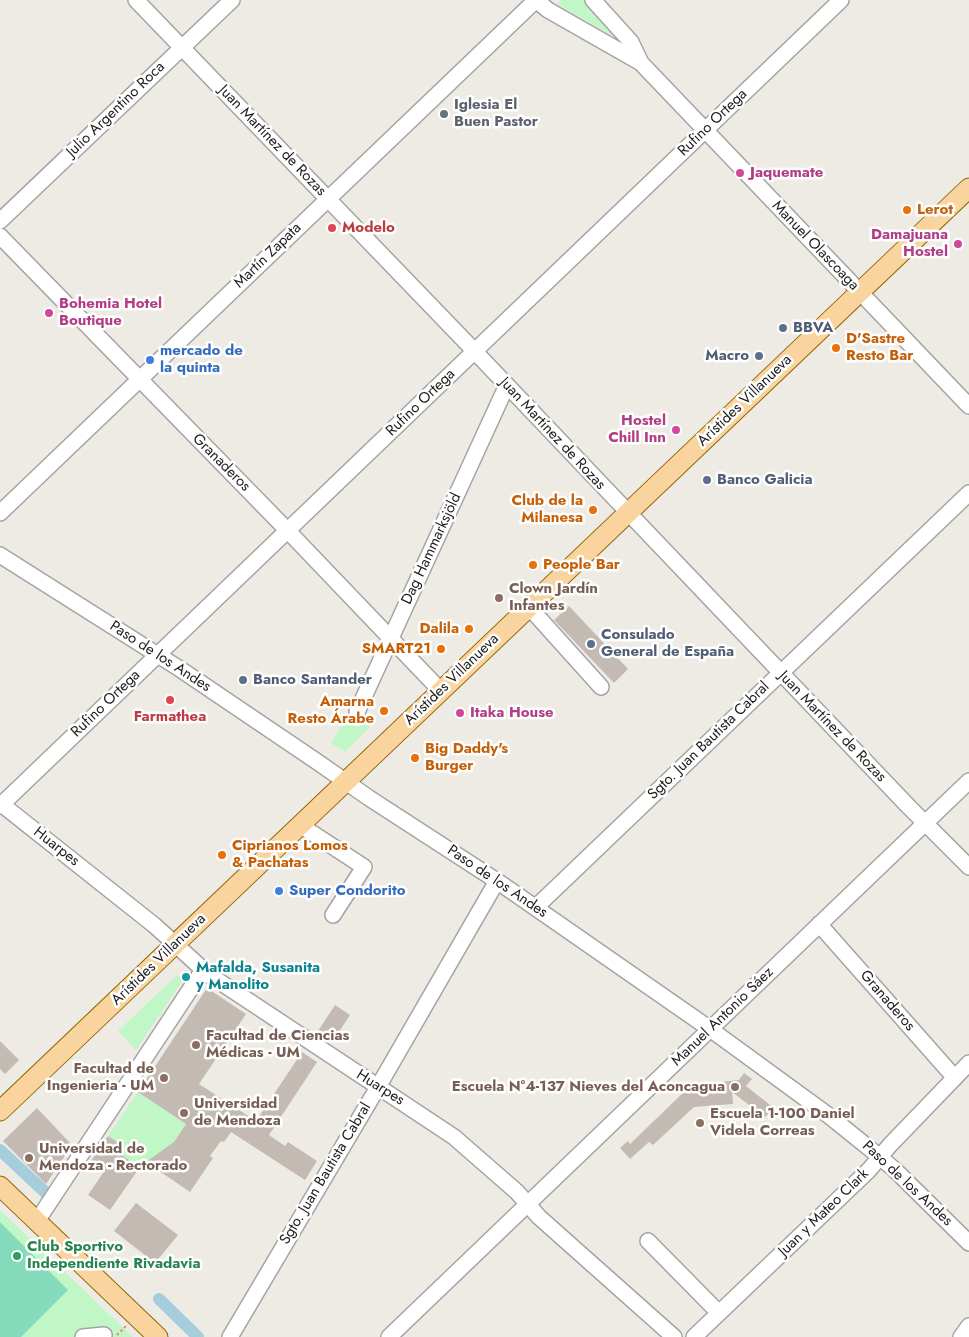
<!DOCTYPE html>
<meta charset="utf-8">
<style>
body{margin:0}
canvas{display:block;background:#eeebe4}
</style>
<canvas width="969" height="1337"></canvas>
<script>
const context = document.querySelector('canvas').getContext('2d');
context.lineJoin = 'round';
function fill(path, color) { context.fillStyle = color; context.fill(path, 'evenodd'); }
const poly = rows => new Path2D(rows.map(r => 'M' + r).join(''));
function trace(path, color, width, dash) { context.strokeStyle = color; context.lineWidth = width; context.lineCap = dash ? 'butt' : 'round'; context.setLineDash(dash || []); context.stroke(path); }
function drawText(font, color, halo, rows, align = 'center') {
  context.font = font + ' Jost,sans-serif'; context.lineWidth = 5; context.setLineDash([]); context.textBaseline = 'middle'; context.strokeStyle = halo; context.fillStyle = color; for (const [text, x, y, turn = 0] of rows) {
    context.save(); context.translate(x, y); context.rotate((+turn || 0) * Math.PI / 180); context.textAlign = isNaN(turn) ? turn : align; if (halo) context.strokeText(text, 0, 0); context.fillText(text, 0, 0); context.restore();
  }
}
fill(poly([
 [561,0,584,0,619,39,557,4],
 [351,709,370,727,345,752,331,743],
 [177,975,183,980,136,1050,118,1031],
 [138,1092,186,1124,156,1169,144,1161,140,1167,117,1152,122,1145,108,1136],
 [0,1210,133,1337,0,1337]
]), '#c1f7c7');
fill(poly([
 [0,1222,68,1290,21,1337,0,1337]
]), '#84dbbc');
trace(poly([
 [0,1150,46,1193],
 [159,1299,198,1337]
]), '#a5cddb', 12);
fill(poly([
 [569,606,628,669,614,683,554,620],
 [207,988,246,1014,199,1084,256,1121,302,1052,317,1062,269,1135,285,1146,288,1142,317,1161,305,1180,231,1132,224,1142,221,1141,210,1156,213,1158,190,1192,146,1162,174,1142,186,1124,138,1092],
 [335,1005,350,1015,333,1041,318,1031],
 [0,1041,19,1060,5,1074,0,1069],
 [744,1073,752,1079,746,1086,774,1108,765,1117,732,1092,733,1104,694,1107,653,1145,649,1142,630,1159,620,1148,628,1141,630,1144,686,1090,682,1086,739,1080],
 [37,1108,72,1145,46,1184,3,1141],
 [108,1136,122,1145,117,1152,140,1167,110,1210,88,1195,105,1170,91,1161],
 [136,1203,178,1235,155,1263,114,1231]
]), '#c3bab3');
const minor = poly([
 [136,0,461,337,908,806,969,867],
 [593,0,631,42,641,63],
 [0,221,232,0],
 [0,236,287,530,441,691],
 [0,513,536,0,548,10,641,63,969,406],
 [0,555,180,669,319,763,369,798,497,881,710,1029,828,1115,869,1148,895,1170,969,1243],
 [529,607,601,687],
 [357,712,507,385],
 [0,803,154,925,208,974,454,1137,517,1192,539,1217,674,1337],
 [0,806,841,0],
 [300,825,364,867,333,915],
 [536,907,969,493],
 [819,924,955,1078],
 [37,1221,203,970],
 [648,1241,719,1313],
 [83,1337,104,1335],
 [230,1337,378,1087,497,881],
 [389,1337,969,781],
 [694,1337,869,1170,890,1145,969,1063],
 [961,1337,969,1326]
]);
const major = poly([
 [0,1111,969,188],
 [0,1186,158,1337]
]);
trace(minor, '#a4a4a4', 18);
trace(major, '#926705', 21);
trace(poly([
 [117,1335,126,1326]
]), '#f57f6e', 2, [2.5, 2.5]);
trace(minor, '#fff', 15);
trace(major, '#f9d49e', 19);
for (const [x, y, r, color] of [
 [444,114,5,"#6b7280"],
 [740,173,5,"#d1479c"],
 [907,210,5,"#e8710a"],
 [332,228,5,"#e0444e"],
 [958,244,5,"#d1479c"],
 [49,313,5,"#d1479c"],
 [783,328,5,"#5c6f8a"],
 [836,348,5,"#e8710a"],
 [759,356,5,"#5c6f8a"],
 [150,360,5,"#3f7fe0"],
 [676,430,5,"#d1479c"],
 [707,480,5,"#5c6f8a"],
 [593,510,5,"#e8710a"],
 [533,565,5,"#e8710a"],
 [499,598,5,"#8d6e63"],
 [469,629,5,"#e8710a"],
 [591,644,5,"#5c6f8a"],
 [441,649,5,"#e8710a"],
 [243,680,5,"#5c6f8a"],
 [170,700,5,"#e0444e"],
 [384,711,5,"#e8710a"],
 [460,713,5,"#d1479c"],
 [415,758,5,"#e8710a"],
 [222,855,5,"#e8710a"],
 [279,891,5,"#3f7fe0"],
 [186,977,5,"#0f9aa8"],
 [196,1045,5,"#8d6e63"],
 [164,1078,5,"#8d6e63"],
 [735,1087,5,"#8d6e63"],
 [184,1113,5,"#8d6e63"],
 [700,1123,5,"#8d6e63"],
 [29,1158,5,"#8d6e63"],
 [17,1256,5,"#2e9e5b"]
]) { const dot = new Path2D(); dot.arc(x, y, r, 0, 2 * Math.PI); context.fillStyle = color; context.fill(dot); trace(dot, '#fff', 2); }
drawText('bold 15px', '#5b616d', '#fff', [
 ["Iglesia El",454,105],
 ["Buen Pastor",454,122]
], 'left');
drawText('15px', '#1d1d1d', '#fff', [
 ["Julio Argentino Roca",116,110,-44],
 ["Rufino Ortega",713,123,-44],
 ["Juan Martínez de Rozas",272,141,46],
 ["Manuel Olascoaga",815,246,46],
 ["Martín Zapata",268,256,-44],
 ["Arístides Villanueva",745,401,-44],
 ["Rufino Ortega",421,403,-44],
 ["Juan Martínez de Rozas",552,434,47],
 ["Granaderos",221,463,45],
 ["Dag Hammarksjöld",432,549,-65],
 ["Paso de los Andes",160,657,33],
 ["Arístides Villanueva",452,680,-44],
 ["Rufino Ortega",106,704,-44],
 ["Juan Martínez de Rozas",832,727,46],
 ["Sgto. Juan Bautista Cabral",709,741,-44],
 ["Huarpes",56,847,38],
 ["Paso de los Andes",497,882,34],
 ["Arístides Villanueva",159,960,-44],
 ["Granaderos",887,1001,49],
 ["Manuel Antonio Sáez",723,1017,-44],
 ["Huarpes",380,1088,32],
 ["Sgto. Juan Bautista Cabral",326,1174,-59],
 ["Paso de los Andes",907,1184,43],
 ["Juan y Mateo Clark",824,1213,-44]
]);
drawText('bold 15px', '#b23c85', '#fff', [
 ["Jaquemate",750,173],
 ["Damajuana",948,235,"right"],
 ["Hostel",948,252,"right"],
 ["Bohemia Hotel",59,304],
 ["Boutique",59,321],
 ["Hostel",666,421,"right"],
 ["Chill Inn",666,438,"right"],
 ["Itaka House",470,713]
], 'left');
drawText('bold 15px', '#c56008', '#fff', [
 ["Lerot",917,210],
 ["D'Sastre",846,339],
 ["Resto Bar",846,356],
 ["Club de la",583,501,"right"],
 ["Milanesa",583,518,"right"],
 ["People Bar",543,565],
 ["Dalila",459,629,"right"],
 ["SMART21",431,649,"right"],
 ["Amarna",374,702,"right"],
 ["Resto Árabe",374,719,"right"],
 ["Big Daddy's",425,749],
 ["Burger",425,766],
 ["Ciprianos Lomos",232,846],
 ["& Pachatas",232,863]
], 'left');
drawText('bold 15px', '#be3a42', '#fff', [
 ["Modelo",342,228],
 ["Farmathea",170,717,"center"]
], 'left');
drawText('bold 15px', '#4e5e75', '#fff', [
 ["BBVA",793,328],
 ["Macro",749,356,"right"],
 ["Banco Galicia",717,480],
 ["Consulado",601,635],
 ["General de España",601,652],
 ["Banco Santander",253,680]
], 'left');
drawText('bold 15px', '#366cbe', '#fff', [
 ["mercado de",160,351],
 ["la quinta",160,368],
 ["Super Condorito",289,891]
], 'left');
drawText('bold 15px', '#785e54', '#fff', [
 ["Clown Jardín",509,589],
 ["Infantes",509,606],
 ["Facultad de Ciencias",206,1036],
 ["Médicas - UM",206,1053],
 ["Facultad de",154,1069,"right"],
 ["Ingenieria - UM",154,1086,"right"],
 ["Escuela N°4-137 Nieves del Aconcagua",725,1087,"right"],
 ["Universidad",194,1104],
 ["de Mendoza",194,1121],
 ["Escuela 1-100 Daniel",710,1114],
 ["Videla Correas",710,1131],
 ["Universidad de",39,1149],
 ["Mendoza - Rectorado",39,1166]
], 'left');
drawText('bold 15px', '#0d838f', '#fff', [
 ["Mafalda, Susanita",196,968],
 ["y Manolito",196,985]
], 'left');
drawText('bold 15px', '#27864d', '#fff', [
 ["Club Sportivo",27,1247],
 ["Independiente Rivadavia",27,1264]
], 'left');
</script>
